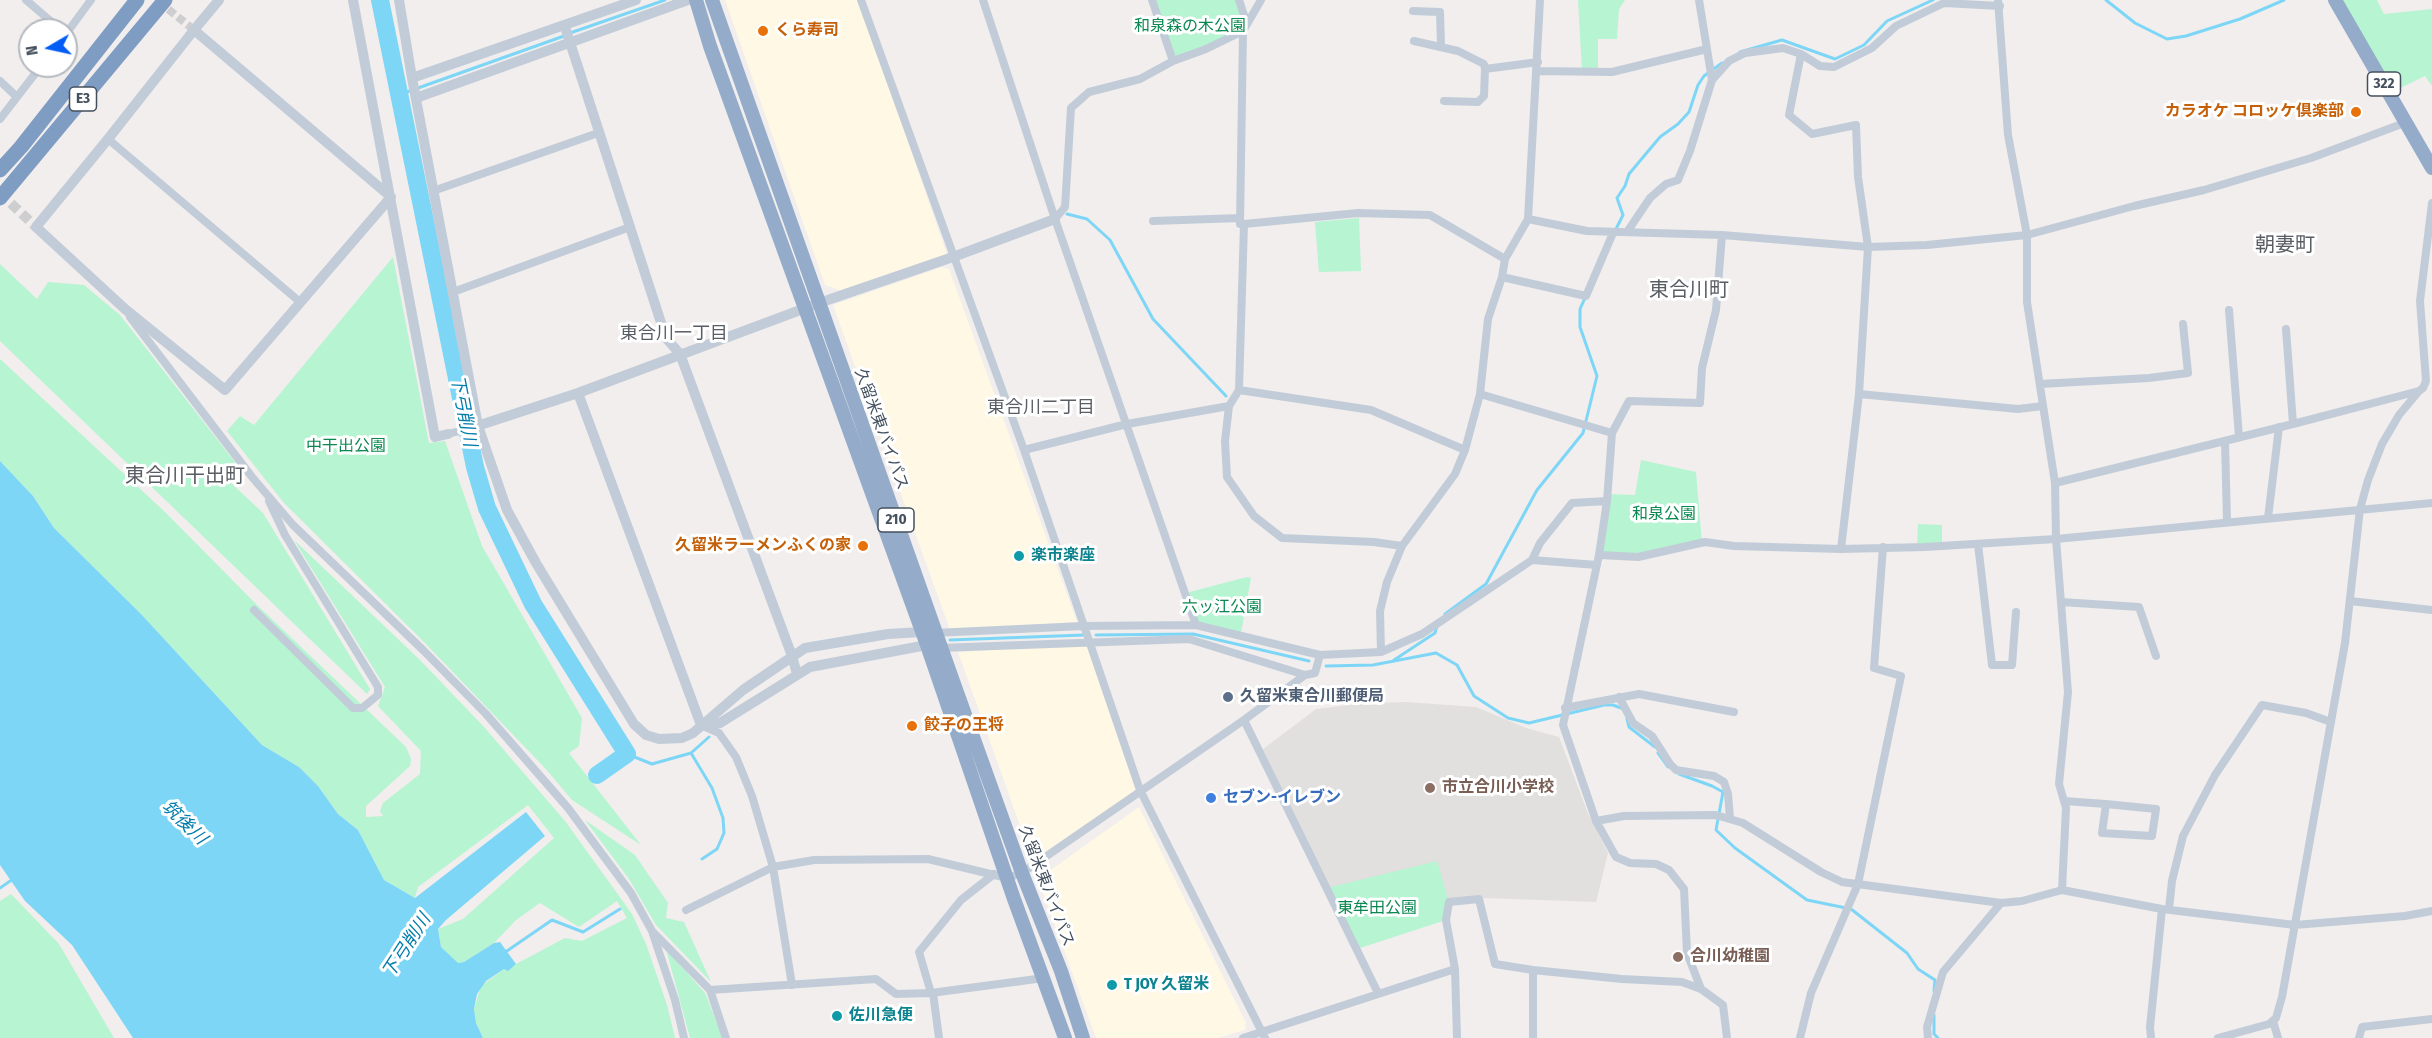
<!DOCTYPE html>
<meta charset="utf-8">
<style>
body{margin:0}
#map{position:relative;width:2432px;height:1038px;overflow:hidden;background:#f1eeed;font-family:"Fira Sans Condensed",sans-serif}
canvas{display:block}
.north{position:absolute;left:18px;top:18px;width:60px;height:60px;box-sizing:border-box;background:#fff;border:2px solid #b4b9bf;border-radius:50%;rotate:261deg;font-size:16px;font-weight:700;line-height:24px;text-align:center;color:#44505e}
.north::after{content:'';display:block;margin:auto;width:21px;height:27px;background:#035df5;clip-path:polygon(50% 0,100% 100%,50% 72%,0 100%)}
</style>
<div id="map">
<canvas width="2432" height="1038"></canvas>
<div class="north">N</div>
</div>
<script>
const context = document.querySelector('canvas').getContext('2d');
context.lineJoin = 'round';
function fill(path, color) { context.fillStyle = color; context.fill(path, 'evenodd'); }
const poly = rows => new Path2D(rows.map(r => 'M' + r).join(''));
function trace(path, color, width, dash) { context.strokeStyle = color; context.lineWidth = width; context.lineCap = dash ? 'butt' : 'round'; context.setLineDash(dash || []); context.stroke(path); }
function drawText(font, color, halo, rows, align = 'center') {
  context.font = font + ' "Fira Sans Condensed","Noto Sans JP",sans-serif'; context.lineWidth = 6; context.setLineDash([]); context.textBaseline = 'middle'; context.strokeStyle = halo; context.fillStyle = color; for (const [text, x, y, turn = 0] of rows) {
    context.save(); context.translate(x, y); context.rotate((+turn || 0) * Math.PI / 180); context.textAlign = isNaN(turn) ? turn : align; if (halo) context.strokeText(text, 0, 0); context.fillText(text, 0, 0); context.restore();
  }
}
fill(poly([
 [725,0,859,0,947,255,849,291,839,290,825,285],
 [942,267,949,269,1077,622,950,630,833,305],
 [1088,644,1136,790,1033,862,958,652],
 [1139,807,1246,1023,1245,1030,1218,1038,1096,1038,1038,879]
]), '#fef8e4');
fill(poly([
 [1406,702,1476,707,1526,728,1559,737,1587,811,1608,853,1596,902,1484,898,1449,902,1327,888,1263,749,1316,709,1366,703]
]), '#e2dfdf');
fill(poly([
 [1152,0,1239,0,1247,24,1243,31,1173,61],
 [1578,0,1625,0,1619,9,1617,39,1598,39,1598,72,1582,71],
 [2335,0,2377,0,2384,14,2432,9,2432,86,2425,76,2390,93],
 [1359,218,1361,271,1319,272,1315,222],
 [393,257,429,443,445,441,482,546,582,718,579,746,569,753,641,845,572,800,545,768,423,641,284,503,227,431,240,416,254,425],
 [0,264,37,299,48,282,84,285,120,315,241,470,231,483,263,513,370,689,367,694,0,341],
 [0,359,164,511,258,606,406,747,411,759,410,766,366,806,366,817,383,816,380,811,383,803,420,774,421,751,378,706,385,687,294,540,420,660,484,727,565,821,632,914,646,944,667,1005,675,1038,483,1038,476,1023,474,1009,481,986,504,969,508,970,516,964,565,938,582,941,627,918,617,901,579,927,540,903,516,920,494,943,464,962,458,963,453,960,441,947,438,929,463,919,554,838,528,805,418,887,415,898,384,880,358,830,338,814,318,786,299,767,262,745,141,614,54,528,33,496,0,461],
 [1641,460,1696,472,1702,543,1638,557,1599,555,1607,494,1635,495],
 [1918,524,1942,525,1942,546,1917,547],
 [1247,577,1251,578,1240,638,1196,625,1186,593],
 [585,820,635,855,668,903,666,918,684,922,711,982,656,925,629,879],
 [1437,861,1449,902,1446,920,1357,949,1327,888],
 [11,894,59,944,114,1038,0,1038,0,901],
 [666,949,705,993,723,1038,690,1038]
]), '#b6f4d2');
fill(poly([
 [0,461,33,496,54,528,141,614,262,745,299,767,318,786,338,814,358,830,384,880,415,898,526,812,545,836,446,920,438,929,441,947,458,963,464,962,494,943,500,942,516,964,508,971,504,969,486,981,477,994,474,1009,476,1023,483,1038,133,1038,72,945,25,901,0,865]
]), '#7ed6f7');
trace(poly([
 [2106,0,2135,23,2167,39,2186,36,2240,19,2284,0],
 [570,33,665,0],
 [1740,52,1782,40,1835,59,1864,45,1887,21,1933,0],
 [418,88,564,36],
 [400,95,412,90],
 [1067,214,1087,219,1110,240,1153,319,1226,396],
 [1616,229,1623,215,1617,198,1625,186,1629,174,1660,137,1678,124,1689,112,1698,85,1704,76,1722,63],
 [1445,614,1486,584,1537,490,1583,433,1597,376,1580,327,1580,309,1585,298],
 [1096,635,1193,634,1309,661],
 [950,640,1084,635],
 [1394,660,1435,633,1437,626],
 [1326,666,1373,665,1436,653,1457,665,1474,696,1508,718,1529,723,1604,705,1613,705,1621,708],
 [1627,719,1629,727,1655,747],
 [691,753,712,788,723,818,724,833,717,849,702,859],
 [1658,753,1668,767],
 [627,754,652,764,691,753,709,737],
 [1679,774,1712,786,1723,792,1716,830,1735,848,1807,900,1851,909,1907,953,1918,969,1935,980,1934,991],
 [0,888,13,879],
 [504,953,552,920,583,932,620,909],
 [1934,1015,1934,1034,1938,1038]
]), '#7ed6f7', 3);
trace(poly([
 [380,0,475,467,487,508,533,604,627,754,597,775]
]), '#7ed6f7', 18);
trace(poly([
 [159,2,194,30]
]), '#ceced0', 8, [8, 4]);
trace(poly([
 [0,193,36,227]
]), '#ceced0', 10, [10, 5]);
trace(poly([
 [26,0,61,30],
 [861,0,1024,450,1140,790,1265,1038],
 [983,0,1055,219,1065,207,1071,108,1089,92,1140,79,1173,61,1206,49,1243,31],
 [1152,0,1173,61],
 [1239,0,1247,24],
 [1261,0,1243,31,1240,224,1244,224,1239,390,1371,410,1465,450],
 [1699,0,1712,80],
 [1998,0,2008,135,2027,235,2027,302,2055,483,2056,539,2068,692,2059,784,2066,808,2062,890],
 [1413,11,1440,12,1441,46],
 [66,34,91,0],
 [1414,41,1458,51,1484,64,1485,69],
 [1801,54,1789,115,1812,134,1856,125,1858,177,1868,247,1859,394,1841,549],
 [1538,71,1612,72,1707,49],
 [0,81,17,97],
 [1444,101,1478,102,1484,96,1485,69,1538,62],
 [0,119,41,66],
 [108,139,300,302],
 [433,191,598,133],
 [1055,219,1196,625],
 [1528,219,1587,231,1722,235,1868,247,1927,245,2027,235,2134,206,2204,190,2311,158,2407,122],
 [1153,221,1240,218],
 [1244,224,1358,213,1430,215,1505,259],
 [1627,232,1650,198,1666,184,1678,180,1690,151,1712,80,1729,61,1745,53,1783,48,1801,54,1820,66,1834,67,1872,48,1896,26,1944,3,2000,6],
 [1502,277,1586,296,1613,233],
 [453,292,630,227],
 [2229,310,2239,437],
 [130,317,252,477,293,525,423,650,486,714,568,808,631,893,652,931,675,1000,684,1038],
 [2286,329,2293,424],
 [2040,384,2149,378,2188,373,2183,324],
 [1480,394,1612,433,1629,401,1700,403,1702,368,1716,310,1722,235],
 [1859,394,2018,409,2043,406],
 [1229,406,1239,390],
 [1612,433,1607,501,1599,555,1563,725,1596,821,1616,857,1630,863,1656,864,1669,870,1684,889,1687,953,1701,989],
 [448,434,471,428],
 [2225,441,2227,522],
 [1024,450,1127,424,1229,406,1225,441,1227,477,1254,516,1282,538,1374,542,1402,546],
 [2055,483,2293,424,2419,391,2423,388,2426,381,2420,301,2432,203],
 [2268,518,2279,427],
 [1978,544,1992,665,2012,665,2016,612],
 [1599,555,1638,557,1705,542,1734,546,1841,549,1925,547,2056,539,2432,503],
 [1532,560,1540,543,1572,503,1607,501],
 [2350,601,2432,610],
 [2061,602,2139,607,2156,656],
 [254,610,353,708,362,708,378,695,378,687,285,535,269,501],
 [934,633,1083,626,1196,625,1320,655,1381,652,1422,634,1532,560,1597,565],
 [939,648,1189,639,1305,675],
 [1381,652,1380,611,1387,582,1402,546,1455,474,1465,450,1480,394,1488,319,1502,277,1505,259,1528,219,1540,0],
 [1619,697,1633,723,1652,736,1670,764,1676,770,1714,776,1724,782,1728,794,1730,818],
 [1565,708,1639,694,1734,712],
 [1244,720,1378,993],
 [701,725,719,733,736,757,752,796,773,867,792,985],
 [2064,801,2106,804,2156,809,2152,836,2102,833,2106,804],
 [1596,821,1624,816,1716,815,1743,823,1821,872,1842,882,2001,903,2022,901,2062,890,2162,909,2295,925,2405,916,2432,911],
 [2169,909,2172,881,2183,836,2215,775,2262,705,2306,713,2331,722],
 [686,910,773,867,814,860,928,859,1007,878,1022,873,1244,720,1305,675,1315,673,1320,655],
 [653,932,710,990,726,1038],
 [1533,970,1533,1038],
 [710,990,876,979,896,994,931,993,1044,978],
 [931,993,919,952,961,900,994,874],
 [933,993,939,1038],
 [2273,1021,2278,1038],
 [1243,1038,1455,969],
 [1457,1038,1455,969,1446,920,1449,902,1479,899,1495,964,1533,970,1622,979,1682,982,1701,989,1723,1005,1727,1038],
 [1800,1038,1811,993,1858,884,1901,676,1874,668,1883,547],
 [1928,1038,1927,1027,1943,972,2001,903],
 [2151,1038,2150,1027,2162,909],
 [2218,1038,2269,1024,2276,1018,2282,997,2345,643,2360,509,2368,480,2382,444,2399,415,2419,391],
 [2359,1038,2362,1027,2432,1019]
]), '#c2ccd8', 8);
trace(poly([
 [353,0,435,437,448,434],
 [399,0,412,78,478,426,507,510,536,563,634,724,646,735,659,739,682,738,693,733,743,690,805,648,888,634,922,632],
 [565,27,666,338,680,354,792,656,797,674],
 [194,30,391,197,225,390,125,309,36,227,108,139,194,30,219,0],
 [412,78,636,0],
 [416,98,688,0],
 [578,393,701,725],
 [471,428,578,393,819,303,953,257,1055,219],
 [701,725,720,723,810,667,927,645]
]), '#c2ccd8', 10);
trace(poly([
 [696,0,710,46,927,645,1014,899,1065,1038],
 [712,0,953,681,1022,873,1061,971,1083,1038],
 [2335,0,2432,168]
]), '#94acca', 14);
trace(poly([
 [0,170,21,147,137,0],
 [0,198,165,0]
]), '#7f9cc3', 15);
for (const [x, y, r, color] of [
 [763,31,6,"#e8710a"],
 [2356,112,6,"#e8710a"],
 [863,546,6,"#e8710a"],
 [1019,556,6,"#0f9aa8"],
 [1228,697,6,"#5c6f8a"],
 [912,726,6,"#e8710a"],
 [1430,788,6,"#8d6e63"],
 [1211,798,6,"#3f7fe0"],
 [1678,957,6,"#8d6e63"],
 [1112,985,6,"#0f9aa8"],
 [837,1016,6,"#0f9aa8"]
]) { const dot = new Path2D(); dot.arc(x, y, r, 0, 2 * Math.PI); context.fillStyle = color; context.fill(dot); trace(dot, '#fff', 2); }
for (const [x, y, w] of [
 [2384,84,33],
 [83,99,27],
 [896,520,36]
]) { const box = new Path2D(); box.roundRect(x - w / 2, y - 12, w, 24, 4.5); context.fillStyle = '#fff'; context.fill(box); trace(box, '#44505e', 1.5); }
drawText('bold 15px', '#44505e', null, [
 ["322",2384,84],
 ["E3",83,99],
 ["210",896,520]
]);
drawText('16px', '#0b8851', '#fff', [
 ["和泉森の木公園",1190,27],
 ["中干出公園",346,447],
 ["和泉公園",1664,515],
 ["六ッ江公園",1222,608],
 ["東牟田公園",1377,909]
]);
drawText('bold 16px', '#c56008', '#fff', [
 ["くら寿司",775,31],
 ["カラオケ コロッケ倶楽部",2344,112,"right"],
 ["久留米ラーメンふくの家",851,546,"right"],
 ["餃子の王将",924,726]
], 'left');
drawText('16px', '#44505e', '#fff', [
 ["久留米東バイパス",881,429,70],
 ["久留米東バイパス",1046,886,69]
]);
drawText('bold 16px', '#0d838f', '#fff', [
 ["楽市楽座",1031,556],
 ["T JOY 久留米",1124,985],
 ["佐川急便",849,1016]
], 'left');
drawText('bold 16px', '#4e5e75', '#fff', [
 ["久留米東合川郵便局",1240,697]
], 'left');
drawText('bold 16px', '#785e54', '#fff', [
 ["市立合川小学校",1442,788],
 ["合川幼稚園",1690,957]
], 'left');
drawText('bold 16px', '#366cbe', '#fff', [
 ["セブン-イレブン",1223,798]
], 'left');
drawText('18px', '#595d64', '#fff', [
 ["東合川一丁目",674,334],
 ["東合川二丁目",1041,408]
]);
drawText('italic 18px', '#017dac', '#fff', [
 ["下弓削川",463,411,79],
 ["筑後川",184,823,44],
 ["下弓削川",407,946,-57]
]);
drawText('20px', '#595d64', '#fff', [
 ["朝妻町",2285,245],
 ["東合川町",1689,290],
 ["東合川干出町",185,476]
]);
</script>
